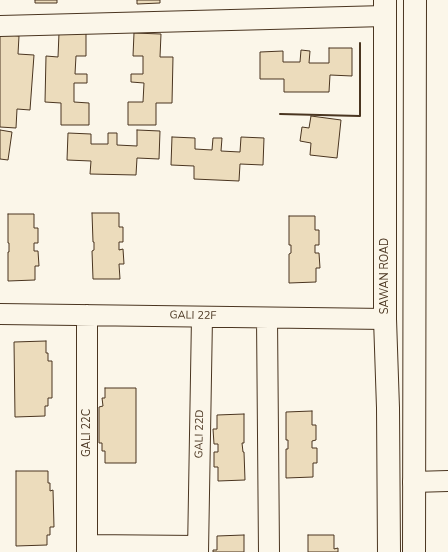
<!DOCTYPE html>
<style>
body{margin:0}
canvas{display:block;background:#fbf6e9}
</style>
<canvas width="448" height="552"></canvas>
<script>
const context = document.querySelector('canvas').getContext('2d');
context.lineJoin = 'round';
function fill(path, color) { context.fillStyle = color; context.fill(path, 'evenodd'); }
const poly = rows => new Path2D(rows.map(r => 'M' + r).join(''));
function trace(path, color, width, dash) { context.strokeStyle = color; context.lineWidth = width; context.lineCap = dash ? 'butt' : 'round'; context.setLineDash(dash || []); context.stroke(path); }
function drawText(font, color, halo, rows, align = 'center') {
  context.font = font + ' "Nunito Sans",sans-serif'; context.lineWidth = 3; context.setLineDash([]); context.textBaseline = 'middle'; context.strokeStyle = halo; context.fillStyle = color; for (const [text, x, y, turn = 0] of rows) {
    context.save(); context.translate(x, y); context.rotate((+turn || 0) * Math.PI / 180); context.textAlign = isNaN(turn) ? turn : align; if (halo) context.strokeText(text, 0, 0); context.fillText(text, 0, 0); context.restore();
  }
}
const building = poly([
 [35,0,57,0,57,3,35,3,35,0],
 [137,0,160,0,160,3,137,4,137,0],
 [59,33,86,33,86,56,76,56,75,74,87,74,87,83,74,83,74,102,89,103,89,125,61,125,61,103,45,102,46,56,58,57,59,33],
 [134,33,161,34,160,57,173,57,172,103,156,103,156,125,128,125,128,102,143,102,144,83,131,82,131,74,143,74,143,56,133,56,134,33],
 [0,34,19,36,18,54,34,55,30,110,17,109,16,128,0,127,0,34],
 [329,48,352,48,352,76,330,75,329,92,284,92,284,79,260,79,260,52,283,51,283,62,300,62,301,50,310,51,309,63,329,63,329,48],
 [311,116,341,120,337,158,310,155,311,143,300,141,302,127,309,128,311,116],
 [0,130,12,132,8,160,0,159,0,130],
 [137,130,160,131,159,159,137,158,136,175,90,174,91,161,67,160,68,133,91,134,91,144,108,144,108,133,117,133,117,145,137,146,137,130],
 [172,137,195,138,195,149,212,150,213,138,222,138,221,151,240,152,241,137,264,138,263,165,240,164,239,181,194,179,194,166,171,165,172,137],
 [92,213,119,213,119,227,123,227,123,242,119,242,119,250,123,249,124,264,119,264,120,279,93,279,92,251,94,250,94,242,93,242,92,213],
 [8,214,34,214,34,228,38,228,38,243,34,243,34,251,38,251,39,266,35,266,35,280,8,281,8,252,9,252,9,243,8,243,8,214],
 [289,216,315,216,315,230,319,230,319,245,315,245,315,253,319,253,320,268,316,268,316,282,289,283,289,254,291,253,291,245,289,245,289,216],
 [46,341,46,353,48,353,48,361,52,361,52,398,48,398,48,406,45,406,45,416,15,417,14,342,46,341],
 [105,388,136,388,136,463,105,463,105,451,102,451,102,443,99,443,99,407,103,406,102,398,105,398,105,388],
 [312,411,312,425,316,425,316,440,312,441,312,448,317,448,317,463,313,463,313,477,286,478,286,449,288,449,288,440,286,440,286,412,312,411],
 [244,414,244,443,242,443,243,452,244,452,245,480,218,481,218,467,214,467,214,452,218,452,218,444,214,444,213,429,217,429,217,415,244,414],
 [16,471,48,471,48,483,50,483,50,491,53,490,54,527,50,527,50,535,47,535,47,545,16,546,16,471],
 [244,535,244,552,213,552,213,550,217,550,217,536,244,535],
 [308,535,334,535,334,549,338,548,338,552,308,552,308,535]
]);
fill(building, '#ecdcbc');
trace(building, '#4a3520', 1);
const minor = poly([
 [0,26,385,16],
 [0,314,385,319],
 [87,315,87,552],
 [267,318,269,552],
 [413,482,448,481],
 [87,545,198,546],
 [198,552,202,317]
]);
const major = poly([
 [385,0,385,319,388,408,389,552],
 [414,552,415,0]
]);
trace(minor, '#4a3520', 22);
trace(major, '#4a3520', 24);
trace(minor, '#fbf6e9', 20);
trace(major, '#fbf6e9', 22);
trace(poly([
 [280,114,360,116,360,43]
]), '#4a3520', 2);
drawText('11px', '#4a3520', '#fbf6e9', [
 ["SAWAN ROAD",385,276,-90],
 ["GALI 22F",193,316,1],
 ["GALI 22C",87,433,-90],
 ["GALI 22D",200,434,-89]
]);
</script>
